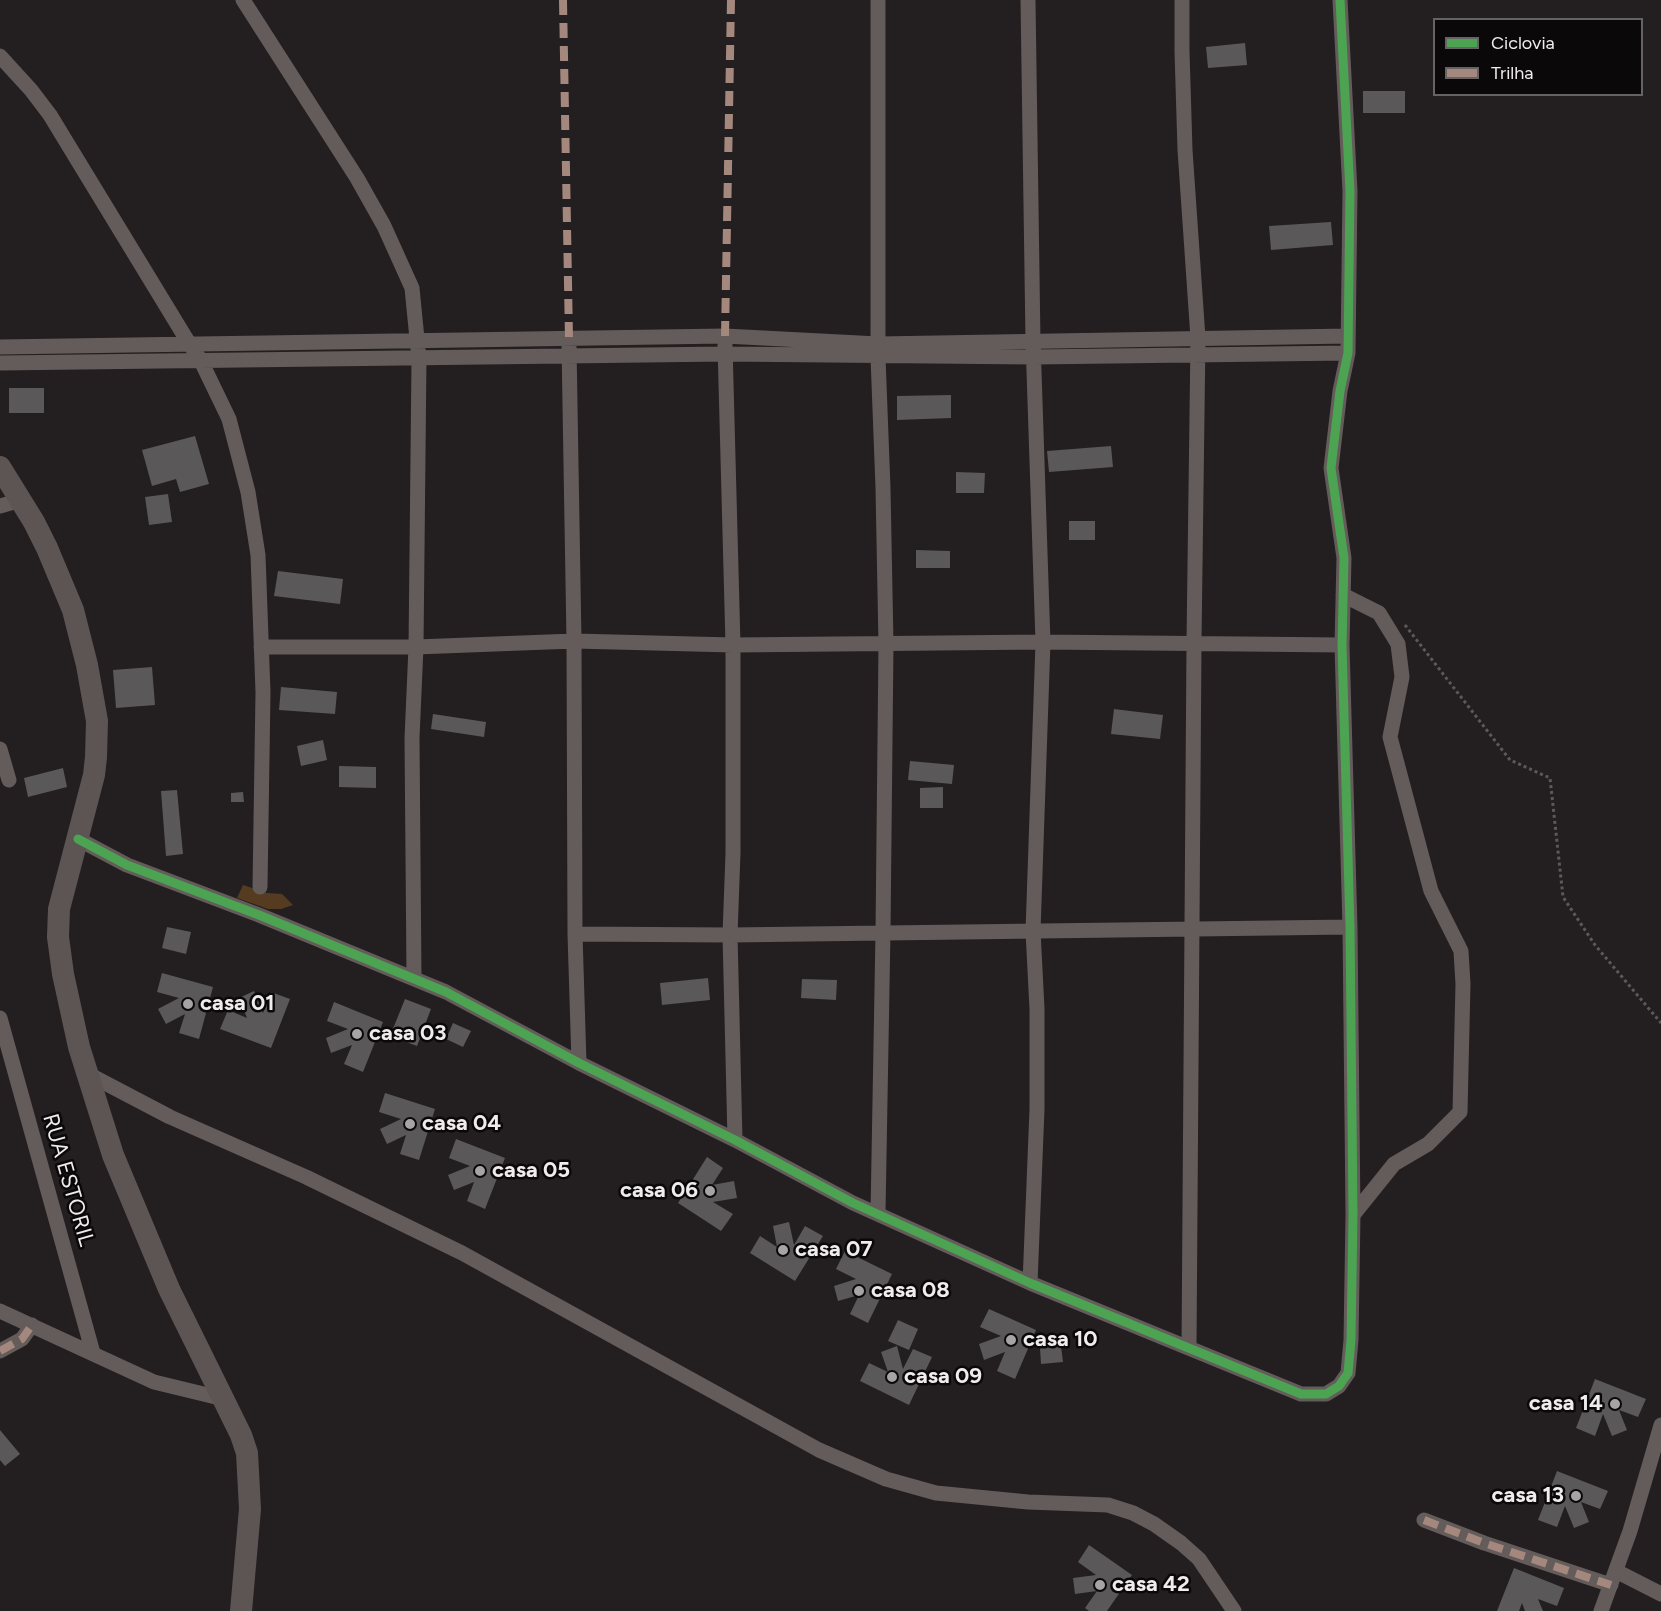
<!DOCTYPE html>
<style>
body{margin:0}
#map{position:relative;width:1661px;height:1611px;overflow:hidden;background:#231e20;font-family:Figtree,sans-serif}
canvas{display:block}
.legend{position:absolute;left:1433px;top:18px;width:210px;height:78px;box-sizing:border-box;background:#0b0809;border:2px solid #676364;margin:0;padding:8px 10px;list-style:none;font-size:18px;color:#f0ebec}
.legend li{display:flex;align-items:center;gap:12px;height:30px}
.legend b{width:30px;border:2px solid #676364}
</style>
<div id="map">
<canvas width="1661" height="1611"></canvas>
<ul class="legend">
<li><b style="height:8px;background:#4ca352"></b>Ciclovia</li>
<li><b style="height:8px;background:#a5887d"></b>Trilha</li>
</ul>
</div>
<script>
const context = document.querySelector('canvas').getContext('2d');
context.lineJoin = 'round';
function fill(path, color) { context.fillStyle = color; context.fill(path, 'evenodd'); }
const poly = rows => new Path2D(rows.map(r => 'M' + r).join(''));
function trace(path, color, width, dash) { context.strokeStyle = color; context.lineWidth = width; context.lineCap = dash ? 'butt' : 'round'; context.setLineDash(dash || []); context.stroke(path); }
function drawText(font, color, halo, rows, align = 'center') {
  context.font = font + ' Figtree,sans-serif'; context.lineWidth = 5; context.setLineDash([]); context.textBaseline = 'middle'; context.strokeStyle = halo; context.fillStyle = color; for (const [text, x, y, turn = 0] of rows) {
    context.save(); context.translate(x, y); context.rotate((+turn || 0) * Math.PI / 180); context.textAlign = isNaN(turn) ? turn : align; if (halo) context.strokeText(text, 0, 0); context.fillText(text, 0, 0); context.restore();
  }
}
fill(poly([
 [243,885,267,893,282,894,293,905,281,909,268,909,237,898]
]), '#553c20');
fill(poly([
 [1245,43,1247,65,1208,68,1206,47],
 [1363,91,1405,91,1405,113,1363,113],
 [1331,222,1333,245,1271,250,1269,226],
 [9,388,44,388,44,413,9,413],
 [951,395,951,418,897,420,897,396],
 [195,436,209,484,180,492,176,479,152,486,142,450],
 [1111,446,1113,467,1049,472,1047,451],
 [956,472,985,473,984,493,956,493],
 [168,494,172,522,149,525,145,497],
 [1069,521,1095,521,1095,540,1069,540],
 [916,550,950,551,950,568,916,568],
 [278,571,343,579,340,604,274,596],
 [152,667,155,705,116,708,113,670],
 [281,687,337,692,335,714,279,710],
 [1114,709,1163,715,1160,739,1111,734],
 [433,714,486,722,484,737,431,729],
 [323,740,327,760,301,766,297,746],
 [910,761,954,765,952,784,908,780],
 [339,766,376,767,376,788,339,787],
 [63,768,67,787,28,797,24,778],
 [943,787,943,808,920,808,920,788],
 [177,790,183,854,166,856,161,791],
 [243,792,244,802,231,802,231,793],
 [167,927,191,932,186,954,162,948],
 [162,973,213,987,199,1039,179,1033,185,1014,166,1024,158,1009,179,998,157,992],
 [708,978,710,1000,662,1005,660,983],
 [802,979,837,980,836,1000,801,998],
 [254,991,263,1013,271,992,290,999,271,1048,220,1029,228,1010,247,1018,239,998],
 [405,999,431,1009,417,1046,390,1036],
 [334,1002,383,1022,363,1072,344,1064,352,1045,331,1053,326,1038,348,1029,327,1021],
 [453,1023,471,1031,463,1047,446,1039],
 [385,1093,435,1109,419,1160,400,1154,406,1135,387,1144,380,1129,401,1119,379,1112],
 [456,1139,505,1158,485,1209,467,1201,474,1182,454,1190,448,1175,470,1166,449,1158],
 [707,1157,723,1168,712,1185,734,1181,737,1198,713,1202,733,1214,721,1231,678,1203],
 [789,1222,794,1245,805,1226,823,1236,795,1281,750,1253,760,1236,777,1247,773,1226],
 [845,1251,892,1274,868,1323,850,1314,859,1295,838,1301,834,1286,856,1279,836,1269],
 [989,1309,1036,1330,1015,1379,997,1371,1005,1352,984,1360,979,1344,1001,1336,980,1327],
 [898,1320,918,1329,909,1350,888,1341],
 [897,1346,903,1369,913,1349,932,1357,909,1405,860,1381,869,1363,888,1372,881,1352],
 [1061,1346,1063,1362,1041,1364,1040,1348],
 [1595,1379,1646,1399,1638,1417,1619,1410,1627,1430,1612,1436,1603,1414,1595,1436,1576,1428],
 [0,1430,20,1454,5,1466,0,1460],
 [1557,1471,1608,1491,1600,1509,1581,1502,1589,1522,1574,1528,1565,1506,1557,1527,1538,1520],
 [1089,1545,1132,1575,1107,1611,1089,1611,1085,1608,1097,1591,1075,1594,1073,1578,1096,1575,1078,1562],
 [1514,1568,1564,1588,1557,1606,1538,1599,1543,1611,1525,1611,1522,1603,1519,1611,1497,1611]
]), '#5b585a');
trace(poly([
 [1405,625,1510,760,1550,778,1563,897,1595,945,1661,1023]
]), '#5e5959', 3, [3, 3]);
trace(poly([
 [243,0,357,178,384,226,412,288,419,359,416,647,412,738,414,977],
 [878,0,878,357,883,488,886,644,883,932,878,1213],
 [1028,0,1033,341,1043,642,1033,931,1037,1009,1037,1109,1030,1283],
 [1182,0,1182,51,1185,150,1198,338,1194,642,1189,1348],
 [0,56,31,90,50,115,190,345,200,359,229,419,248,492,258,555,263,692,260,887],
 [725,345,733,645,733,853,730,935,735,1140],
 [569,346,574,641,575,934,579,1063],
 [0,347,725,336,878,344,1348,336],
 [0,363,725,354,1034,357,1348,353],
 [0,506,21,500],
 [1343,595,1379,613,1398,644,1402,677,1390,737,1431,891,1461,951,1463,984,1460,1112,1428,1144,1394,1164,1353,1215],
 [261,647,416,647,574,641,733,645,1043,642,1342,645],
 [0,749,9,780],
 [78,839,127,865,259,915,446,992,579,1063,735,1140,853,1203,1030,1283,1301,1394,1326,1394,1339,1386,1348,1373,1351,1340,1353,1215,1350,927,1342,645,1344,558,1331,468,1340,391,1348,353,1350,191,1340,0],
 [575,934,730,935,1350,927],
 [0,1018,93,1353],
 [88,1074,170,1117,306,1177,462,1253,819,1450,886,1479,936,1493,1028,1502,1108,1505,1133,1513,1154,1524,1181,1543,1199,1559,1234,1611],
 [0,1311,154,1382,224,1399],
 [0,1351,22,1339,32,1325],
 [1424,1520,1484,1543,1611,1585],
 [1616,1571,1661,1594],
 [1601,1611,1630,1531,1661,1425]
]), '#635c5b', 15);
trace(poly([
 [0,467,34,522,47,548,73,610,87,665,97,721,96,757,94,775,59,909,58,937,63,974,79,1047,113,1155,169,1289,241,1435,247,1453,250,1509,241,1611]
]), '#5c5554', 22);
trace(poly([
 [563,0,569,339],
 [725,336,731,0],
 [0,1351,22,1339,32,1325],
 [1424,1520,1484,1543,1611,1585]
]), '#a5887d', 8, [15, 8]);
trace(poly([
 [78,839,127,865,259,915,446,992,579,1063,735,1140,853,1203,1030,1283,1301,1394,1326,1394,1339,1386,1348,1373,1351,1340,1353,1215,1350,927,1342,645,1344,558,1331,468,1340,391,1348,353,1350,191,1340,0]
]), '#4ca352', 9);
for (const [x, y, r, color] of [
 [188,1004,6,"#a8a3a5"],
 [357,1034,6,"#a8a3a5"],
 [410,1124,6,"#a8a3a5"],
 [480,1171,6,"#a8a3a5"],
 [710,1191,6,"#a8a3a5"],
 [783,1250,6,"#a8a3a5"],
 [859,1291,6,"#a8a3a5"],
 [1011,1340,6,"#a8a3a5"],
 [892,1377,6,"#a8a3a5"],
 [1615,1404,6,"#a8a3a5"],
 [1576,1496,6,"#a8a3a5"],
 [1100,1585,6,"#a8a3a5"]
]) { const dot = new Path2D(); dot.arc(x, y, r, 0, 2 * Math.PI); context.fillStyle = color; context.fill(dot); trace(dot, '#0b0809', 2); }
drawText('bold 22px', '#f0ebec', '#0b0809', [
 ["casa 01",200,1004],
 ["casa 03",369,1034],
 ["casa 04",422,1124],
 ["casa 05",492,1171],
 ["casa 06",698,1191,"right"],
 ["casa 07",795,1250],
 ["casa 08",871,1291],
 ["casa 10",1023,1340],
 ["casa 09",904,1377],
 ["casa 14",1603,1404,"right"],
 ["casa 13",1564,1496,"right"],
 ["casa 42",1112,1585]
], 'left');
drawText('22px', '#f0ebec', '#0b0809', [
 ["RUA ESTORIL",68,1180,74]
]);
</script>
